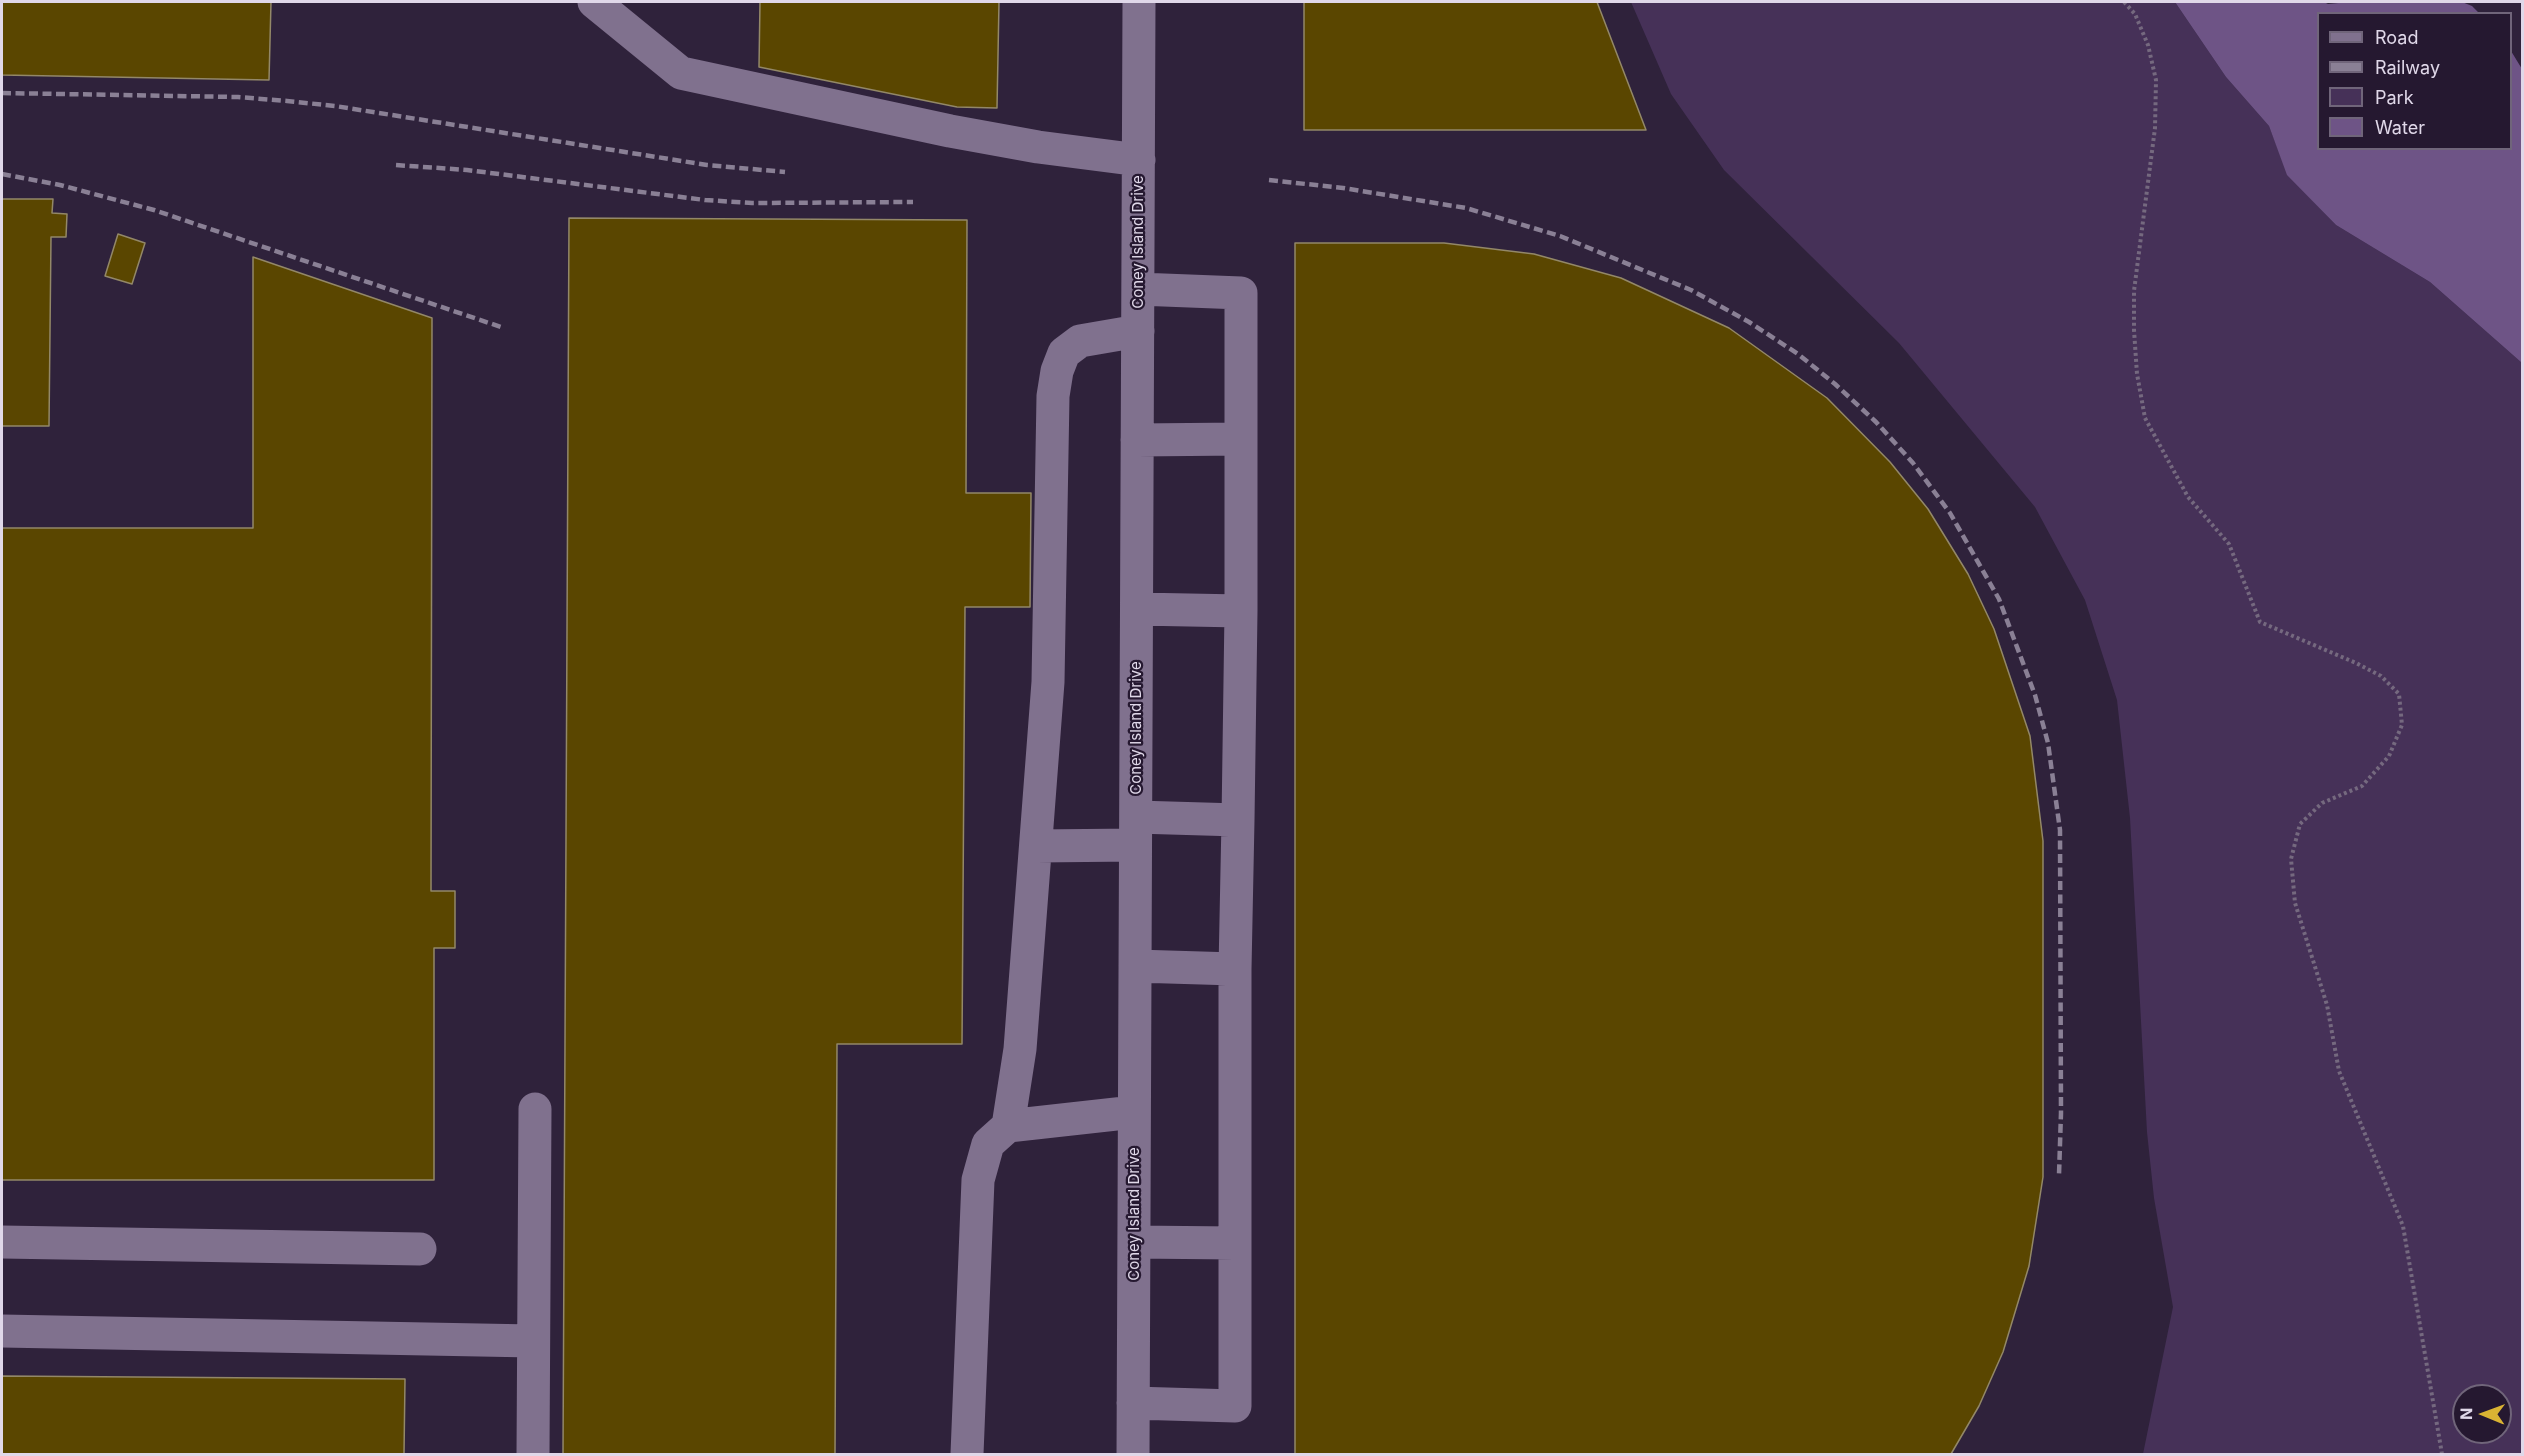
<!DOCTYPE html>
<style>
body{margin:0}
#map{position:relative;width:2524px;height:1456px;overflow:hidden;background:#2f223b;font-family:Inter,sans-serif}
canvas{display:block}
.frame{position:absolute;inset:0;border:3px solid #e0d8e9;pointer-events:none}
.legend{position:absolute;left:2317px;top:12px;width:195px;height:138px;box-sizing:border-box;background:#251830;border:2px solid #70657a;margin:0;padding:8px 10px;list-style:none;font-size:18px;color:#e0d8e9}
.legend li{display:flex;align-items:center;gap:12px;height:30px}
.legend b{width:30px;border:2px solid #70657a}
.north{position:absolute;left:2452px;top:1384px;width:60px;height:60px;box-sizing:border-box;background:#251830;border:2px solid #70657a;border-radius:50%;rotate:271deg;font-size:16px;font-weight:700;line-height:24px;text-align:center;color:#e0d8e9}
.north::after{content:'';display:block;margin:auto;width:21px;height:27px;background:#dab333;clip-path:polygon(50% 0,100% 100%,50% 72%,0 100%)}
</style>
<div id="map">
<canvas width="2524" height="1456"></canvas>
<div class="frame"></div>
<ul class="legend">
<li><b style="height:8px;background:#80718e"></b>Road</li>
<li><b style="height:8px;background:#8a8095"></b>Railway</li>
<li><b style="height:16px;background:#463158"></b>Park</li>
<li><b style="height:16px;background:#6e5486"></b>Water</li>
</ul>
<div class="north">N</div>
</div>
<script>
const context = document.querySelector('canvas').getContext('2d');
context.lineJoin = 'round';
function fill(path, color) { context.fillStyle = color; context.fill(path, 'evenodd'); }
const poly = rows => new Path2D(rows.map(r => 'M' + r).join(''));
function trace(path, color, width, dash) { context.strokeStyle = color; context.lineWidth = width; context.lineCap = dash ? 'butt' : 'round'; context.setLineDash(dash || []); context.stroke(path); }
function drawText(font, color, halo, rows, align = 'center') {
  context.font = font + ' Inter,sans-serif'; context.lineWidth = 4.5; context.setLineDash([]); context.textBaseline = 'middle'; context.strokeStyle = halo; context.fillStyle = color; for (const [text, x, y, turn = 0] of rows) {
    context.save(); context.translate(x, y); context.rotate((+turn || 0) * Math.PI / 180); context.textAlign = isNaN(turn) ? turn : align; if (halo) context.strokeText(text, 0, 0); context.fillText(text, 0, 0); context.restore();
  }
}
fill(poly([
 [1631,2,2175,2,2226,77,2269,126,2288,175,2336,225,2430,282,2522,363,2522,1454,2143,1454,2173,1307,2154,1198,2147,1132,2130,818,2117,700,2085,600,2035,507,1899,343,1724,170,1671,94],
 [2464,1396,2500,1396,2500,1432,2464,1432]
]), '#463158');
fill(poly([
 [2175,2,2324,2,2328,4,2349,2,2462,2,2472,6,2479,13,2318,14,2318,148,2510,148,2511,51,2522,69,2522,363,2430,282,2336,225,2287,175,2269,126,2226,77]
]), '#6e5486');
const building = poly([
 [2,2,271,2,269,80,2,75,2,2],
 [760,2,999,2,997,108,957,107,759,67,760,2],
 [1304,2,1597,2,1646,130,1304,130,1304,2],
 [2,199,53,199,52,213,67,214,66,237,51,237,49,426,2,426,2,199],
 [569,218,967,220,966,493,1031,493,1030,607,965,607,962,1044,837,1044,835,1454,563,1454,569,218],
 [118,234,145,243,132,284,105,276,118,234],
 [1295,243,1444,243,1534,254,1621,278,1729,328,1827,398,1890,462,1928,509,1968,574,1994,629,2030,736,2043,841,2043,1177,2029,1266,2003,1352,1979,1406,1951,1454,1295,1454,1295,243],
 [253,257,432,318,431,891,455,891,455,948,434,948,434,1180,2,1180,2,528,253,528,253,257],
 [2,1376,405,1379,404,1454,2,1454,2,1376]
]);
fill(building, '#5a4600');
trace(building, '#938868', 1.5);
trace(poly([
 [2124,2,2135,14,2148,45,2156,80,2155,128,2134,291,2134,330,2137,374,2145,418,2188,497,2229,544,2260,622,2356,663,2381,676,2399,694,2402,725,2389,756,2362,786,2322,803,2300,824,2291,859,2295,903,2327,1005,2339,1071,2403,1226,2442,1454]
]), '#75697f', 4, [3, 3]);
trace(poly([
 [594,2,681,73,950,131,1038,147,1139,160],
 [1137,440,1241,439,1241,293,1138,289],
 [1137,609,1241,611,1241,439],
 [1136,817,1238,820,1241,611],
 [1036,846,1135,845],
 [1135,966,1235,969,1238,820],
 [1008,1126,1020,1049,1048,682,1053,396,1057,371,1064,353,1080,341,1138,331],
 [2,1242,420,1249],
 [1134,1242,1235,1243,1235,969],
 [2,1331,533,1341],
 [1133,1403,1235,1406,1235,1243],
 [533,1454,535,1109],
 [967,1454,978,1180,988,1144,1008,1126,1134,1112],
 [1133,1454,1139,2]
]), '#80718e', 33);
trace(poly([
 [2,93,238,97,287,101,335,106,707,165,785,172],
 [396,165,467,170,705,200,752,203,913,202],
 [2,174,60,185,154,210,504,328],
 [1269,180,1343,188,1466,208,1560,236,1691,290,1749,322,1798,354,1835,384,1876,422,1913,463,1950,513,1999,599,2035,695,2048,743,2060,830,2061,1113,2059,1175]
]), '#8a8095', 4.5, [9, 4.5]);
drawText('15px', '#e0d8e9', '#251830', [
 ["Coney Island Drive",1138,242,-90],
 ["Coney Island Drive",1136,728,-90],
 ["Coney Island Drive",1134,1214,-90]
]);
</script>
